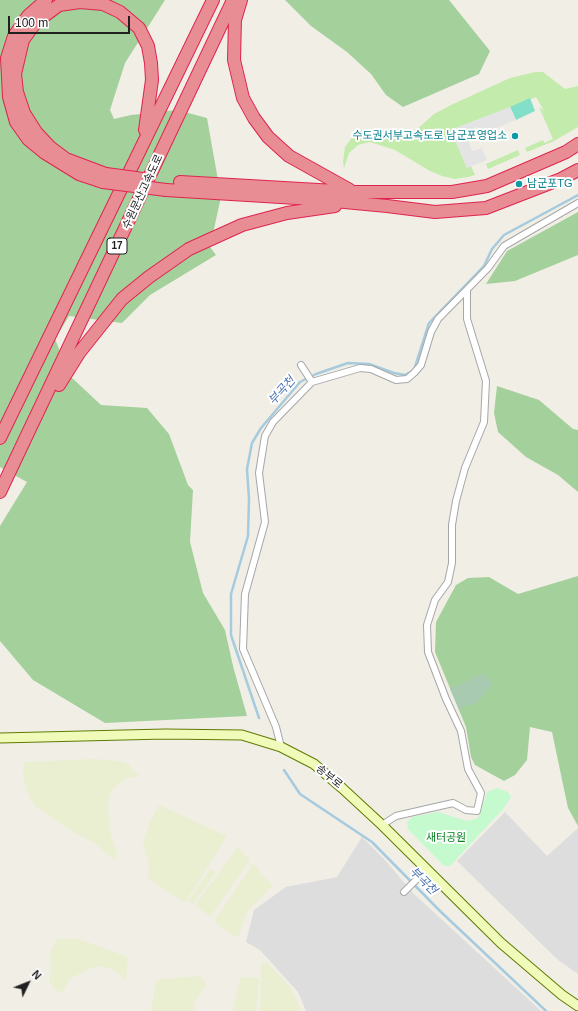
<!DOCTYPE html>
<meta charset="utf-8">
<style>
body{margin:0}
#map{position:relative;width:578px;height:1011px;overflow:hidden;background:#f1eee6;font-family:Helvetica,sans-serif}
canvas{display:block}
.north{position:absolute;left:8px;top:963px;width:40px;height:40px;-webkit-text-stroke:3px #fff;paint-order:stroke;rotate:47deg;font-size:11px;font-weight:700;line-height:16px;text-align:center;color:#202020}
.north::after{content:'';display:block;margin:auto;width:14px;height:18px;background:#202020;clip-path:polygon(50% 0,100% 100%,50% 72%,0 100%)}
.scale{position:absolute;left:8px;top:16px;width:122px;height:18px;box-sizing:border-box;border:2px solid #202020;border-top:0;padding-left:5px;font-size:12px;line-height:14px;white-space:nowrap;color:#202020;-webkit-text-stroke:3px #fff;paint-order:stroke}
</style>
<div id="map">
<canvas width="578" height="1011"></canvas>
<div class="north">N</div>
<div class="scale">100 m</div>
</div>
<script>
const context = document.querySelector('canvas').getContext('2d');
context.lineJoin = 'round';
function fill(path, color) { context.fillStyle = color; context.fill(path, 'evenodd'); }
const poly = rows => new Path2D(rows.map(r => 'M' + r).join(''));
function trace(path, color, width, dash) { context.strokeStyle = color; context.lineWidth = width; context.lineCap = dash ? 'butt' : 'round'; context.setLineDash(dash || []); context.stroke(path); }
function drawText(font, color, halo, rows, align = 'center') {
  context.font = font + ' Helvetica,"Noto Sans KR",sans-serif'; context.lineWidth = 4; context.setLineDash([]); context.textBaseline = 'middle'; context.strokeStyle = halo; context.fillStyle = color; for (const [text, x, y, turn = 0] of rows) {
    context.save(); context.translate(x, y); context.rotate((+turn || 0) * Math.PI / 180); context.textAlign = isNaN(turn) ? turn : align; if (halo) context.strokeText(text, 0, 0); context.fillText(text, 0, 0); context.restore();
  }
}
fill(poly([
 [505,812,547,856,578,828,578,974,558,960,457,861],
 [362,837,384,859,413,893,541,1011,306,1011,298,992,260,950,246,942,254,910,286,887,337,877]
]), '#dedddd');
fill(poly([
 [95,759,117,761,128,764,139,776,126,778,112,790,108,806,111,835,117,853,115,860,94,843,67,828,36,807,30,799,23,777,24,762],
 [159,805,227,836,185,903,148,878,149,865,143,843,149,824],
 [238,847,250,861,210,917,195,905],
 [253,864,259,869,259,872,272,884,271,888,247,911,239,935,237,937,233,936,214,921],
 [210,869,216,872,193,904,188,901],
 [57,939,79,939,128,957,126,980,112,969,100,966,89,969,68,980,63,992,56,991,49,983,51,970,50,953],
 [267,962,291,988,302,1011,260,1011,261,964],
 [200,976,206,984,195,1002,193,1011,151,1011,156,982,160,979],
 [241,977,259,978,256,1011,233,1011]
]), '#eaefd2');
fill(poly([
 [535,72,543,72,565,89,578,86,578,127,554,141,527,152,525,148,543,140,544,143,553,139,539,107,544,111,536,97,451,130,467,168,471,166,475,175,468,177,455,179,442,176,430,171,395,150,370,142,358,145,349,153,344,168,343,162,345,147,353,136,362,130,373,130,390,136,401,137,414,132,434,114,451,105,510,78],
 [518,150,520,155,488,169,486,164]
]), '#c3ebac');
fill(poly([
 [0,0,165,0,125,63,110,110,114,119,131,115,177,110,207,118,221,197,210,247,216,255,150,295,122,323,69,316,55,339,70,376,101,405,147,408,169,434,188,485,193,490,190,542,203,593,225,630,233,666,247,716,105,723,33,680,0,641,0,526,27,482,0,467],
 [285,0,449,0,490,51,479,74,403,107,386,95,371,74,347,52,311,26],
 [578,212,578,255,515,281,486,284,507,251],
 [497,386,539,400,573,429,578,430,578,492,558,475,526,457,498,432,494,413],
 [578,576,578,826,568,808,552,732,530,727,527,760,515,775,504,781,475,765,471,757,466,727,435,652,436,622,456,585,468,578,489,577,518,594]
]), '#a4d09b');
fill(poly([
 [483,673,493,684,477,702,459,709,450,689]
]), '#a7cab0');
fill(poly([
 [497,788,508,792,511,797,503,809,450,866,444,866,408,829,407,822,412,817,438,812,467,821,478,818,487,792]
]), '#c4face');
fill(poly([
 [530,98,535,111,516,120,510,107]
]), '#83e0c8');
fill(poly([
 [510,107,516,120,481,134,478,127,465,132,472,151,482,148,487,160,467,168,451,130]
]), '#e4e4e4');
trace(poly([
 [259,718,231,635,231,594,248,536,249,499,247,469,252,443,261,428,300,382,316,374,348,363,369,364,394,373,405,375,414,370,429,323,484,266,492,249,504,235,578,195],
 [284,770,300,794,372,842,441,912,546,1011]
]), '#a6cbdf', 2.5);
const street = poly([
 [301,365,312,382],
 [281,747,276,727,243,649,245,594,265,522,259,473,265,436,273,422,312,382,360,368,371,369,396,380,407,379,414,373,421,365,431,332,438,319,488,268,504,246,578,203],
 [382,825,396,816,453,803,466,810,477,811,481,793,468,769,461,731,446,699,428,652,427,625,435,600,448,582,452,563,452,525,456,501,465,468,484,422,486,381,467,319,467,291],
 [404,892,419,877]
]);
const secondary = poly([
 [0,738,165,734,242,735,281,747,314,764,342,788,382,825,501,943,562,995,578,1006]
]);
const highway = poly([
 [46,0,28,16,14,36,7,58,9,97,16,122,28,139,45,153,79,174,103,182],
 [241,0,235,20,234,60,243,98,254,118,268,137,289,156,350,190],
 [106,174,66,159,50,147,36,132,24,113,17,92,15,74,23,40,36,22,59,5,80,2,103,4,120,12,139,28,148,46,151,63,152,80,145,130],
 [180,182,353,192,452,192,487,186,566,152,578,144],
 [166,190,313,199,387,206,435,212,486,208,561,179,578,170],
 [59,385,79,353,122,299,149,277,189,249,242,225,287,213,335,206],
 [0,438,213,0],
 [0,492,233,0]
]);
trace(street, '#a7a7a7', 8);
trace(secondary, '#607b03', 11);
trace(highway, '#de244e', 14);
trace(street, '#fff', 6);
trace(secondary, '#f0fbba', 9);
trace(highway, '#e98d94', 12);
const highwayBridge = poly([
 [106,174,143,179],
 [103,182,166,190]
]);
trace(highwayBridge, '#de244e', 14, []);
trace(highwayBridge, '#e98d94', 12);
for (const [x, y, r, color] of [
 [515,136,4,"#0f9aa8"],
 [519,184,4,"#0f9aa8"]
]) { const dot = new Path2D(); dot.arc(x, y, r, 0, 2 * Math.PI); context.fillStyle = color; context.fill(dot); trace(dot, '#fff', 1.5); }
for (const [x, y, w] of [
 [117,246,20]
]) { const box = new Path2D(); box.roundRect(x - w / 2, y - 8, w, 16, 3); context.fillStyle = '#fff'; context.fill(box); trace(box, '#202020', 1); }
drawText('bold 10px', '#202020', null, [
 ["17",117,246]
]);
drawText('11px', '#0d838f', '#fff', [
 ["수도권서부고속도로 남군포영업소",507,136],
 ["남군포TG",527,184,"left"]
], 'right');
drawText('11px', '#202020', '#fff', [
 ["수원문산고속도로",143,192,-65],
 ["송부로",329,777,39]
]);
drawText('11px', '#0a8222', '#fff', [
 ["새터공원",446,838]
]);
drawText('italic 12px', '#4a72b2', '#fff', [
 ["부곡천",282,391,-48],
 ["부곡천",423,881,45]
]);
</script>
